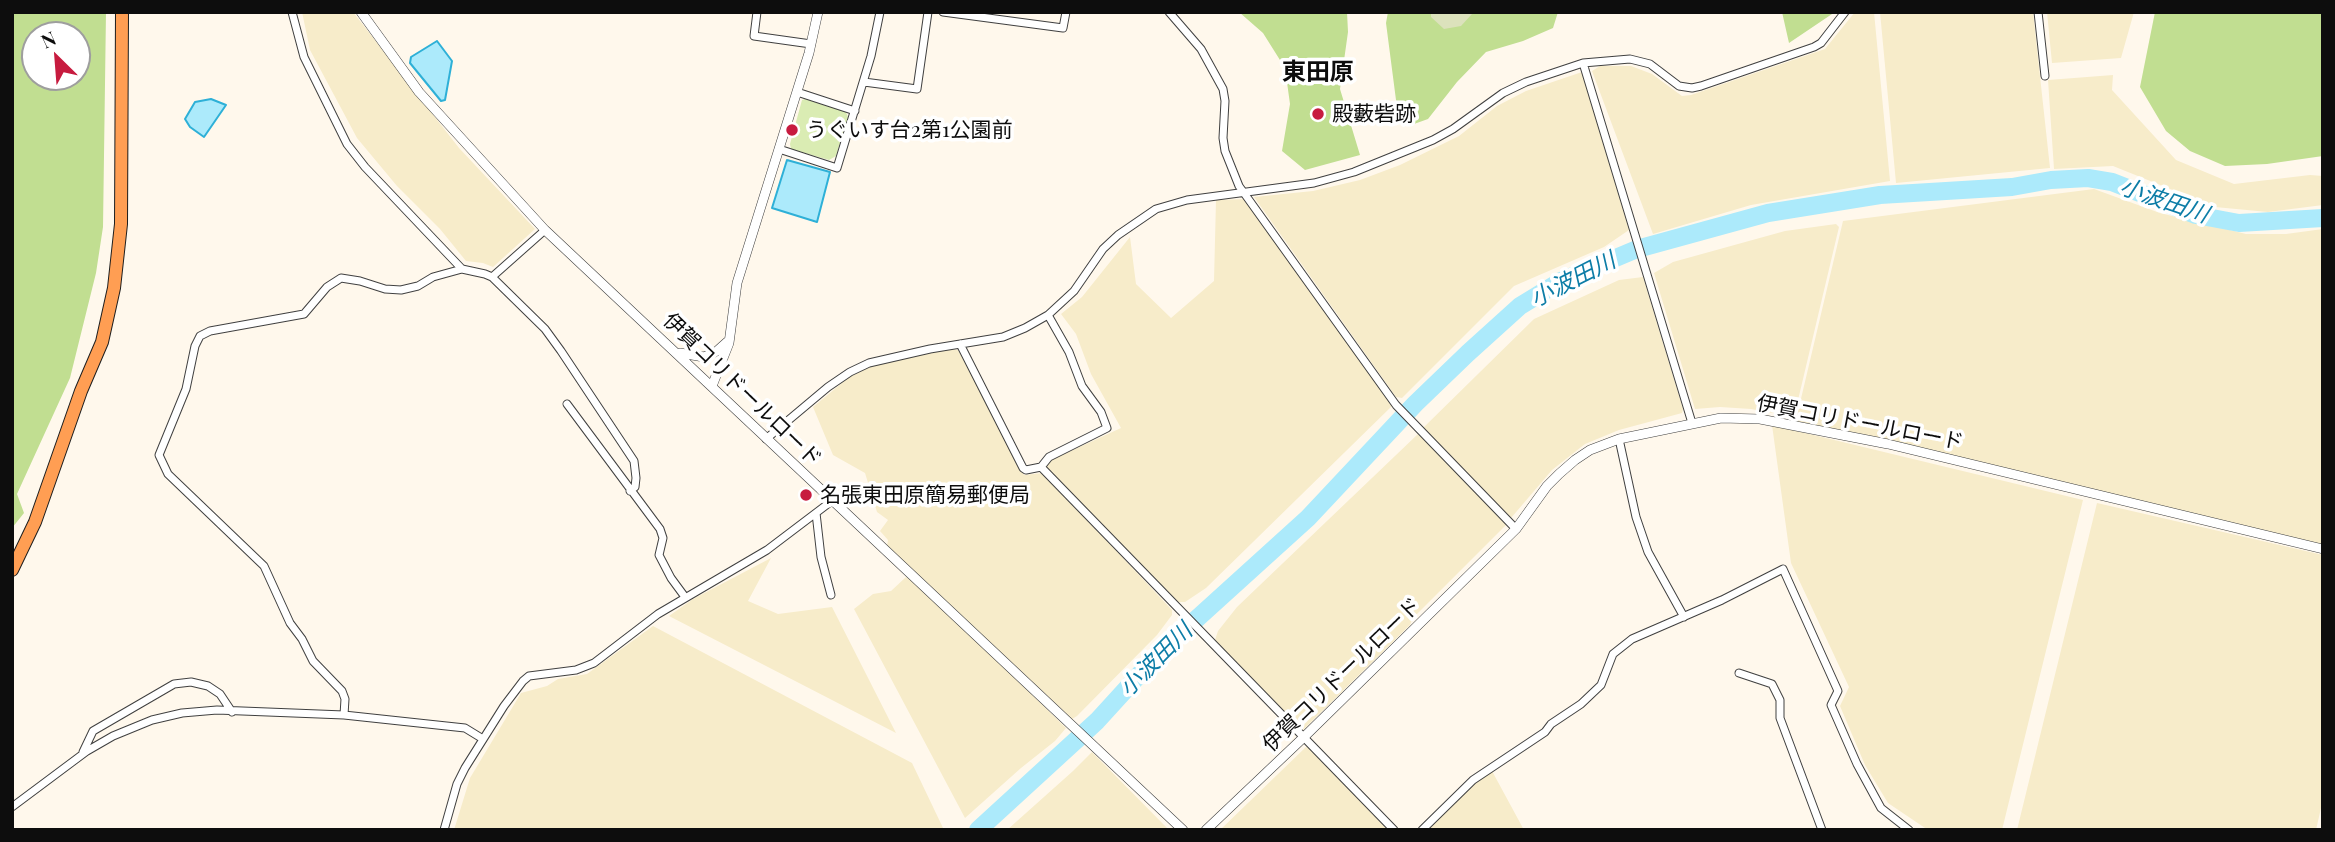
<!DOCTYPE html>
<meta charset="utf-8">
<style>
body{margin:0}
#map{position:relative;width:2335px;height:842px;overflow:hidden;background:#fff8ec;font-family:"Playfair Display",serif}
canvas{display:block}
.frame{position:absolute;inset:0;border:14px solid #0d0d0d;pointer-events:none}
.north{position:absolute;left:21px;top:21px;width:70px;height:70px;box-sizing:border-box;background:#fff;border:2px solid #9e9e9e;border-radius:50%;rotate:335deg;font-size:19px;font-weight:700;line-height:28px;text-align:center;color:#0d0d0d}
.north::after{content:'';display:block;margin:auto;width:24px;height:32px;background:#c71b3f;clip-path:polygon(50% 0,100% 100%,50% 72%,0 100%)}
</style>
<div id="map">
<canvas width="2335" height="842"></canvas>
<div class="frame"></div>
<div class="north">N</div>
</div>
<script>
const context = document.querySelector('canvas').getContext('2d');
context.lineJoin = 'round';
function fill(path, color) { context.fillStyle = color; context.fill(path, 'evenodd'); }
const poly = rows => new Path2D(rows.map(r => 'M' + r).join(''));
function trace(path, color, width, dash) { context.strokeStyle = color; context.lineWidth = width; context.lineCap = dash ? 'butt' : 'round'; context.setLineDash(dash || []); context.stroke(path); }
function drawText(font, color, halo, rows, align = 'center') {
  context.font = font + ' "Playfair Display","Noto Sans JP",serif'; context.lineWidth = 7; context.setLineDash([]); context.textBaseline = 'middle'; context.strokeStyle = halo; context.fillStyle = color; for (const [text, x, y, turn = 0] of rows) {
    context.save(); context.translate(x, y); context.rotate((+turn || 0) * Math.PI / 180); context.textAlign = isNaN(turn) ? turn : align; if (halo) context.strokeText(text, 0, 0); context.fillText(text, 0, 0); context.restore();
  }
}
fill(poly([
 [302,12,353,12,459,148,535,229,493,267,483,263,466,261,440,229,397,186,357,138,310,50],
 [1855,12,1874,12,1890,181,1751,205,1653,234,1592,71,1600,66,1631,66,1652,74,1682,96,1691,95,1825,49],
 [1880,12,2033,12,2050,168,1896,183],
 [2047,12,2134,12,2121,58,2052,63],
 [1582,72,1629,230,1604,247,1514,286,1402,398,1396,397,1254,197,1313,191,1360,180,1400,165,1459,136,1497,106,1526,91],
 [2113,75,2112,90,2176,160,2234,184,2310,175,2323,176,2323,205,2268,212,2215,207,2113,166,2054,169,2048,80],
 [2094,189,2160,213,2246,234,2286,234,2323,229,2323,549,1795,424,1843,221],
 [1246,199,1392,406,1206,588,1185,602,1178,602,1046,468,1049,461,1121,428,1091,374,1076,334,1061,314,1082,297,1130,237,1136,284,1171,318,1214,281,1216,200],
 [1836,224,1839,227,1794,417,1751,409,1720,407,1695,409,1654,273,1673,262,1785,231],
 [1643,277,1683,409,1682,413,1619,430,1585,444,1552,470,1511,518,1423,428,1534,319,1619,280],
 [952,349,958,350,1024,475,1043,473,1172,610,1172,615,1157,635,1077,716,1072,719,887,546,888,540,880,531,888,520,877,512,865,473,833,455,813,407,848,378,869,367,911,356],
 [1772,425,2083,500,2002,830,1928,830,1888,803,1865,765,1840,706,1849,687,1791,563],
 [1418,434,1507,524,1412,619,1410,625,1303,730,1300,729,1219,647,1215,640,1218,631,1237,607],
 [2097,503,2323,555,2323,799,2316,830,2017,830],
 [771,558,748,601,778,614,832,607,896,733,669,616,693,599],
 [906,577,923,588,1066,728,1055,741,1021,768,965,818,854,609,873,594,891,591],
 [653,626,912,763,944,830,454,830,470,778,521,693,547,686,558,679,587,674],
 [1307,746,1388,830,1220,830],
 [1092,752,1169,830,1007,830,1073,771],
 [1492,771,1524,830,1428,830,1470,787]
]), '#f7ecca');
fill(poly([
 [805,99,846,112,848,117,836,156,829,160,791,149,790,144,802,100]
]), '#daecb3');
fill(poly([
 [12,12,106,12,103,227,96,273,70,378,17,494,24,513,12,528],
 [77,35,77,77,35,77,35,35],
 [1239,12,1347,12,1348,32,1340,89,1360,155,1305,170,1282,151,1290,104,1285,68,1263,33],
 [1388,12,1558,12,1553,28,1523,41,1486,52,1457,82,1428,119,1414,124,1403,115,1396,100,1386,23],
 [1782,12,1835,12,1789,43],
 [2155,12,2323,12,2323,156,2267,164,2225,166,2190,151,2166,131,2140,87]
]), '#c1de91');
fill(poly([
 [1431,12,1471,12,1472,14,1461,26,1444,29,1431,17]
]), '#dce2bc');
const water = poly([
 [437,41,452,61,445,100,441,101,410,63,411,57,437,41],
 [211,99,226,105,204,137,190,127,185,119,195,102,211,99],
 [787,160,830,172,817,222,772,208,787,160]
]);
fill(water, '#aceafb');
trace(water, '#2eb0d7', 2);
trace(poly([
 [978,830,1097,721,1159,653,1308,518,1415,404,1468,353,1520,306,1561,281,1637,249,1768,213,1880,195,2012,187,2051,180,2088,178,2112,182,2196,215,2239,223,2323,218]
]), '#aceafb', 18);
const minor = poly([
 [292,12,304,57,347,144,365,167,462,269],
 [757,12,754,36,811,44],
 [943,12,1063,28,1066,12],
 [1169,12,1201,49,1223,89,1225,101,1223,138,1225,151,1239,186,1396,405,1516,529],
 [2038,12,2045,76],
 [1583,63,1692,423],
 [864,82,917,89,928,12],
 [797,92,855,111],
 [779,149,837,168,871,56,880,12],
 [492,277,545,230],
 [960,344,1023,468,1026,470,1041,467,1049,457,1107,428,1101,412,1082,386,1069,352,1048,315],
 [567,404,660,529,663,538,659,555,671,578,685,597],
 [766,439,828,387,850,372,869,363,930,349,1003,337,1025,328,1048,315,1074,291,1103,249,1118,235,1156,209,1187,200,1314,183,1354,172,1433,140,1453,129,1503,93,1526,82,1583,63,1630,59,1650,64,1679,86,1692,88,1701,86,1814,47,1821,43,1845,12],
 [1619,439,1636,517,1648,552,1684,617],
 [1041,467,1394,830],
 [816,513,821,557,831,595],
 [1739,673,1772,684,1780,700,1780,718,1822,830],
 [344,715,345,699,342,691,313,661,302,639,290,623,264,566,168,474,159,455,186,389,195,346,200,336,210,331,304,314,327,287,341,278,360,281,385,289,401,290,418,286,433,277,462,269,485,274,492,277,545,329,561,351,634,461,636,478,635,487,630,491],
 [83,752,93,731,174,684,191,682,208,686,220,694,232,712],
 [12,807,87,751,113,736,152,720,182,713,217,710,344,715,465,728,483,739],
 [444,830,457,784,465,768,504,706,523,681,529,676,576,670,594,663,658,614,767,550,833,500],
 [1422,830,1473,780,1545,732,1551,724,1581,704,1601,685,1613,654,1632,639,1722,600,1783,569,1838,691,1831,705,1857,764,1881,808,1909,830]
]);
const tertiary = poly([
 [361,12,419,92,545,230,1183,830],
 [680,353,704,357,717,351,727,342],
 [712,386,729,343,737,283,809,53,818,12],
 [1206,830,1304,737,1516,529,1547,486,1559,474,1575,460,1590,450,1619,439,1721,418,1760,419,1888,444,2323,549]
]);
const trunk = poly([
 [12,570,35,522,81,391,102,342,114,288,121,224,122,12]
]);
trace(minor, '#404040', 9);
trace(tertiary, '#404040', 10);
trace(trunk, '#1e1e1e', 14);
trace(minor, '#fff', 7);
trace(tertiary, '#fff', 9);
trace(trunk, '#ff9e53', 12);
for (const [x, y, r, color] of [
 [1318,114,7,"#c71b3f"],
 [792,130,7,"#c71b3f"],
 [806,495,7,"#c71b3f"]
]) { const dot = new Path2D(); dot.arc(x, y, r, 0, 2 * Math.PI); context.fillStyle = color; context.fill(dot); trace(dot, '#fff', 2.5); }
drawText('21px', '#0d0d0d', '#fff', [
 ["殿藪砦跡",1332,114],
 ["うぐいす台2第1公園前",806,130],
 ["名張東田原簡易郵便局",820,495]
], 'left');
drawText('21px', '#0d0d0d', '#fff', [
 ["伊賀コリドールロード",742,390,44],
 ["伊賀コリドールロード",1860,423,11],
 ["伊賀コリドールロード",1342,675,-44]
]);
drawText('italic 23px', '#0d7da7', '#fff', [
 ["小波田川",2164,201,19],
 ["小波田川",1573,280,-27],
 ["小波田川",1156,660,-45]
]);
drawText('bold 24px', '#0d0d0d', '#fff', [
 ["東田原",1318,73]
]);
</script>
